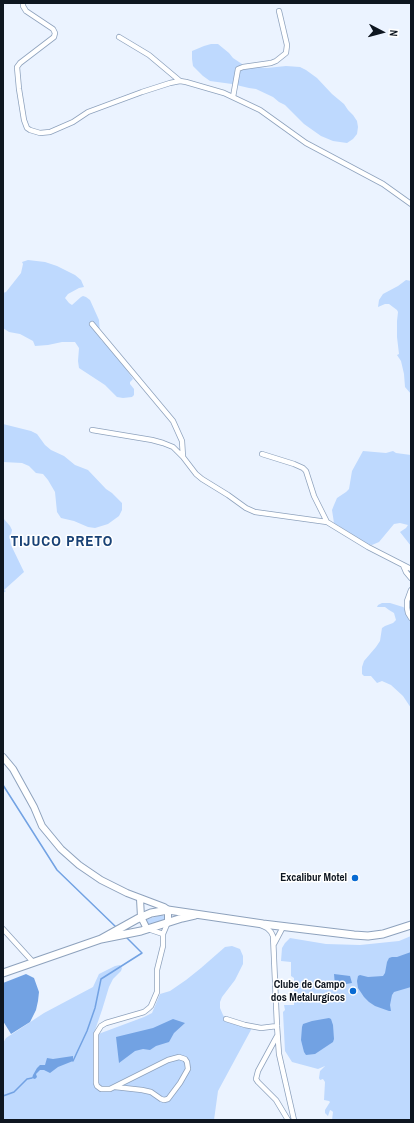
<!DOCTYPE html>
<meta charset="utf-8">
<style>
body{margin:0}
#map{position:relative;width:414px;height:1123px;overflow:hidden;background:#ebf3ff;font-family:"Archivo Narrow",sans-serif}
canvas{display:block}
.frame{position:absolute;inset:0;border:4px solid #0e1620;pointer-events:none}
.north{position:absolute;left:362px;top:12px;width:40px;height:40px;-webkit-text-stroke:3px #fff;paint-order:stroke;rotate:96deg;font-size:11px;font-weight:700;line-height:16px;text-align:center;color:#0e1620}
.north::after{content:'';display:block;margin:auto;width:14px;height:18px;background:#0e1620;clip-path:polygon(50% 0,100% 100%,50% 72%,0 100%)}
</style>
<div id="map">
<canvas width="414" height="1123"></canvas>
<div class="frame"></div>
<div class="north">N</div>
</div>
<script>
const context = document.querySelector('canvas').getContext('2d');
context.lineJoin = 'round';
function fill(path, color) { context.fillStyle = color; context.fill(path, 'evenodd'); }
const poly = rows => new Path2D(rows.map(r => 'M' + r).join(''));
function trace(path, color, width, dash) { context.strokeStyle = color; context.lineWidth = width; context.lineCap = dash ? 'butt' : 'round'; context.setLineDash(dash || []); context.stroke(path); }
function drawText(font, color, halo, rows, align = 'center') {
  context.font = font + ' "Archivo Narrow",sans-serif'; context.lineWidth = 3; context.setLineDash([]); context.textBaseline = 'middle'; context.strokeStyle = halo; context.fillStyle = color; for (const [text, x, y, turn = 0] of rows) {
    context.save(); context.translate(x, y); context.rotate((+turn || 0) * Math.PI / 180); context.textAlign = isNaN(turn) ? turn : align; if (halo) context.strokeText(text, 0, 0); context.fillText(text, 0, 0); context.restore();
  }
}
fill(poly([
 [211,44,218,44,229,53,233,58,245,66,267,68,286,66,300,67,306,70,317,78,332,94,344,104,348,110,353,115,357,121,358,127,357,134,353,139,347,143,333,141,321,136,304,124,285,105,279,102,273,97,256,89,249,88,232,84,210,81,203,76,193,66,192,59,192,51,204,46],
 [28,260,45,262,57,266,75,275,81,280,84,287,79,288,68,294,65,298,69,303,72,305,81,297,83,296,86,297,90,300,99,320,100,333,101,340,113,350,133,379,130,382,130,384,134,389,134,395,132,397,123,398,117,397,105,385,79,368,78,361,79,348,75,342,62,342,48,345,35,346,33,341,20,334,9,332,3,328,3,293,6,292,21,273,23,264,22,262],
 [406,280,411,281,411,394,405,387,404,374,401,361,397,355,399,354,397,337,397,321,398,312,397,310,389,304,385,304,378,307,379,300,383,294,398,286],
 [3,424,31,431,37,434,45,445,51,450,64,456,75,465,88,470,106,489,112,493,122,503,122,510,119,516,108,524,95,528,88,527,74,521,61,518,57,512,55,492,48,480,43,474,36,473,29,466,22,463,3,462],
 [363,451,386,453,393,451,396,453,411,455,411,546,400,532,406,528,408,525,400,523,394,524,379,542,372,545,367,544,334,523,332,510,334,505,337,498,346,492,349,489,352,471],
 [3,518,10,526,12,530,10,539,11,545,24,572,4,590,6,591,3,593],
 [382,603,390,603,403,607,411,612,411,708,403,696,391,685,382,681,377,683,371,676,364,676,362,674,362,667,364,661,376,647,380,641,382,628,385,626,393,623,396,620,394,613,389,610,385,607,377,607,378,605],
 [161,915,164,916,165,918,164,920,161,922,147,925,145,920],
 [411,936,411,1120,332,1120,333,1112,332,1111,330,1110,328,1116,325,1113,325,1110,330,1102,329,1101,324,1100,325,1082,323,1079,320,1080,319,1078,320,1071,325,1066,318,1069,292,1062,285,1051,283,1012,285,1010,284,1005,294,1005,294,978,291,976,291,962,281,961,282,948,285,943,290,938,326,944,360,945,399,941],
 [232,946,240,949,243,956,243,964,235,980,222,997,220,1002,220,1008,223,1015,227,1021,252,1028,218,1091,214,1120,3,1120,3,1043,6,1038,44,1013,93,987,99,974,115,966,120,965,122,968,121,971,113,979,109,987,102,1010,93,1036,144,1017,152,1013,160,994,170,991,186,980,201,968,225,947]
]), '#bed9fe');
fill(poly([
 [411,952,411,987,394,992,392,995,390,1005,391,1011,389,1011,375,1006,369,1002,364,997,358,988,357,981,358,976,360,975,368,977,383,976,385,973,387,962,389,958,392,957,397,957],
 [26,974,34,978,39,992,38,1001,36,1010,30,1022,11,1034,3,1021,3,983],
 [334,974,350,976,352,983,335,986],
 [329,1018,331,1019,333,1025,334,1039,333,1042,315,1054,306,1055,304,1052,301,1040,302,1027,303,1024,312,1021],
 [173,1019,185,1023,174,1033,169,1042,156,1046,150,1050,143,1049,135,1051,119,1063,116,1037,153,1028],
 [73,1056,73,1061,58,1067,50,1073,44,1070,40,1070,36,1074,37,1077,35,1079,32,1078,33,1075,37,1068,40,1065,45,1065,47,1058,53,1059]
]), '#72a2e3');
trace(poly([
 [3,785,57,870,116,927],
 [73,1061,87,1031,95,1008,101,979,142,953,126,937],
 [3,1096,14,1092,27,1079,32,1078]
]), '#72a2e3', 1.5);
const minor = poly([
 [23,3,23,6,26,11,53,29,55,33,54,37,20,63,17,67,19,89,24,120,27,128,30,130,40,133,50,132,73,122,88,112,142,92,170,83,180,81,186,82,224,93,260,110,306,143,383,184,411,204],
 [119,37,149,55,180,81],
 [233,97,238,69,243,67,271,63,276,61,286,53,287,45,279,11],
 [92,324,173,421,182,441,183,457,196,474,202,479,228,495,246,508,255,512,327,522,368,547,411,569],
 [92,430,152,440,163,443,173,447,183,457],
 [262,454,294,464,303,468,306,471,314,496,327,522],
 [403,565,406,572,411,578],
 [411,590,407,601,407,608,408,613,411,618],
 [261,925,267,928,271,932,273,936,277,1026,279,1054,294,1120],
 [3,929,33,962],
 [148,929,163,934],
 [274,944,283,927],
 [226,1019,245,1025,261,1028,277,1026],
 [277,1036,258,1071,256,1079,258,1082,276,1100,288,1120],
 [115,1087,142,1090,151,1092,161,1099,164,1100,168,1099,180,1083,188,1069,187,1062,185,1059,179,1057,168,1060,110,1089,101,1089,97,1086,96,1083,96,1034,101,1026,106,1023,144,1012,149,1008,151,1006,157,992,157,970,163,946,163,934,168,922]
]);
const secondary = poly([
 [3,757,13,769,34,807,42,826,61,849,79,865,101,880,127,893,164,907,168,910,168,922],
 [140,899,141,917,147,929]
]);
const primary = poly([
 [101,939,137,919,151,913,168,910,263,924,354,935,368,936,383,934,411,925],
 [3,973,101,939,141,931,182,918,195,915]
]);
trace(minor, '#8ea2bd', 6);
trace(secondary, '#8ea2bd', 8);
trace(primary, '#8ea2bd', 9);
trace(minor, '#fff', 4.5);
trace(secondary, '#fff', 6);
trace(primary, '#fff', 7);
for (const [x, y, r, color] of [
 [355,878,4,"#086ad2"],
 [353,991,4,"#086ad2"]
]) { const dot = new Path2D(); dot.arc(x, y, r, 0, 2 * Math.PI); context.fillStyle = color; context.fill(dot); trace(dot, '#fff', 1.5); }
drawText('bold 11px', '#0e1620', '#fff', [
 ["Excalibur Motel",347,878],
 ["Clube de Campo",345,985],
 ["dos Metalurgícos",345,998]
], 'right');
context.letterSpacing = '1px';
drawText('bold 15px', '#194276', '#fff', [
 ["TIJUCO PRETO",62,542]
]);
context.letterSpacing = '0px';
</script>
